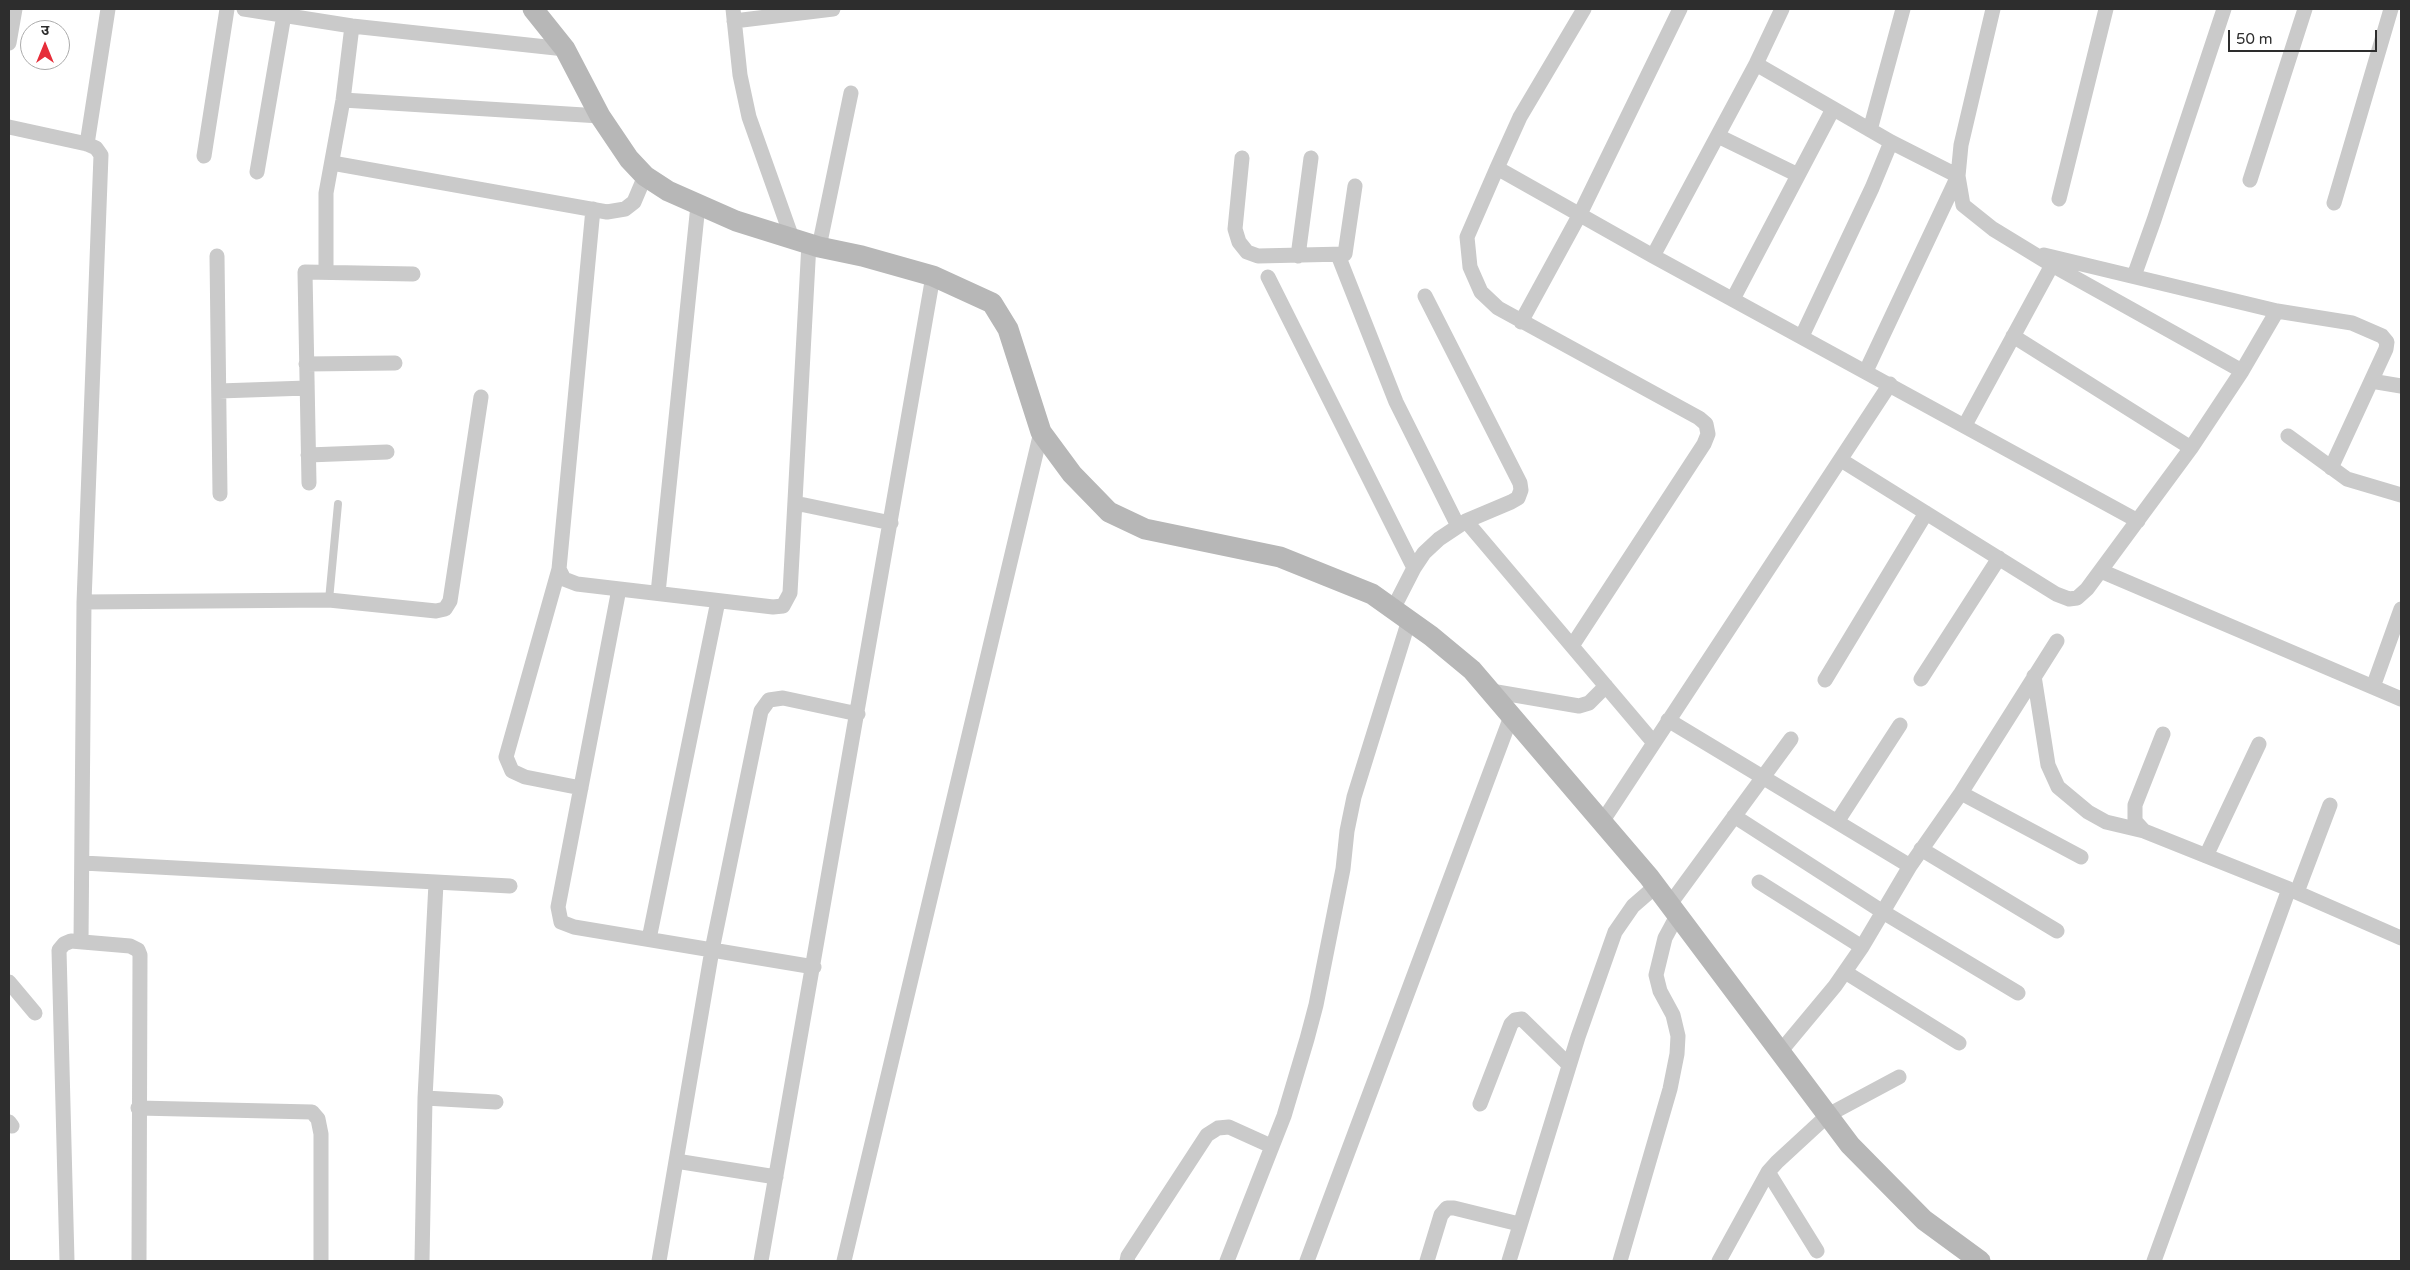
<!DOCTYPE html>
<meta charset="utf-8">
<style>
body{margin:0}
#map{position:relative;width:2410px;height:1270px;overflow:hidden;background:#fff;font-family:"Varela Round","Noto Sans Devanagari",sans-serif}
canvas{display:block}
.frame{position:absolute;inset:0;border:10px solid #2d2d2d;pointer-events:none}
.north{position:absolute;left:20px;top:20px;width:50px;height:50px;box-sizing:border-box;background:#fff;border:1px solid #ababab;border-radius:50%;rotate:0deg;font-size:14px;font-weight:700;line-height:20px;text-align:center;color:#2d2d2d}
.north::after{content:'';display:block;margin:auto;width:18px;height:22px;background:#e62d39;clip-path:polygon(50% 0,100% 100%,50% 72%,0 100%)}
.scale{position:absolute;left:2228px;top:30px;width:149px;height:22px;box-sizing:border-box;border:2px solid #2d2d2d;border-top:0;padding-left:6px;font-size:15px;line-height:18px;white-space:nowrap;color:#2d2d2d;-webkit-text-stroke:4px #fff;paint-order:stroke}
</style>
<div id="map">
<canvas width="2410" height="1270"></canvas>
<div class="frame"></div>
<div class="north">उ</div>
<div class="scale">50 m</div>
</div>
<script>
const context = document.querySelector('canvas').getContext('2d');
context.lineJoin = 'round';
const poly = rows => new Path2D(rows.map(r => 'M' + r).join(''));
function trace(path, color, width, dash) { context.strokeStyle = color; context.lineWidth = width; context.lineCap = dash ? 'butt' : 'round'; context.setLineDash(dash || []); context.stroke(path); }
trace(poly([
 [329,600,338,504]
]), '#cacaca', 8);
trace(poly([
 [244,9,352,26,565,49],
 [733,9,740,75,749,117,792,238],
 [1993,9,1961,145,1958,176,1963,205,1993,229,2052,265,2242,371],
 [734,21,833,9],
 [9,43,15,9],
 [1756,64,1891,142,1958,176,1866,371],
 [343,100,600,116],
 [9,127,87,144,96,148,101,155,84,602,81,941],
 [1870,130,1903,9],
 [1718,136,1798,175],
 [87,144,108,9],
 [204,156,227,9],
 [1242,158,1235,229,1239,242,1247,252,1258,256,1345,254,1355,186],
 [332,163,607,212,625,209,634,202,645,176],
 [1497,168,1653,256,2138,521],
 [257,172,285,9],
 [2250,180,2305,9],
 [2059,199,2106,9],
 [2334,203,2391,9],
 [593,209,559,569,564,579,577,584,773,607,783,606,790,593,809,243],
 [819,247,851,93],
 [1338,255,1396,402,1458,526],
 [2044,255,2277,311,2352,323,2382,336,2387,342,2386,349,2331,468],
 [217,256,220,494],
 [1298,256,1311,158],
 [1653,256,1756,64,1782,9],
 [326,272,326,193,343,100,352,26],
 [2134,276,2154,220,2224,9],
 [1268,277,1414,568],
 [1733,299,1833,109],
 [1521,322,1580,214,1680,9],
 [1802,336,1872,188,1891,142],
 [2013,336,2191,448],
 [306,364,395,363],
 [2371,381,2401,386],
 [219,391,307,388],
 [1965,425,2052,265],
 [2288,436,2347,479,2401,495],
 [308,455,387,452],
 [1841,460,2056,594,2069,599,2077,598,2087,589,2191,448,2242,371,2277,311],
 [309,483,305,272,413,274],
 [795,503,891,523],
 [1466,521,1654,743],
 [559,569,506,757,512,771,525,777,581,788],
 [2101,571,2401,699],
 [619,589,558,907,561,922,574,927,814,967],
 [658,593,698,205],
 [84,602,329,600,436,611,445,609,450,601,481,397],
 [1393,609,1414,568,1424,553,1439,539,1466,521,1511,502,1518,498,1521,490,1520,483,1425,296],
 [1572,646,1704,444,1708,434,1706,424,1699,418,1498,308,1481,292,1470,267,1467,237,1497,168,1520,117,1584,9],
 [2034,676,2048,765,2058,787,2088,812,2106,822,2144,831],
 [1921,679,1999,558],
 [1825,680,1926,513],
 [2373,687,2401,609],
 [1491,691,1579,706,1589,703,1606,686],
 [1668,720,1910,866],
 [2163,734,2135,805,2135,821,2144,831,2289,889,2401,938],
 [1961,793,2081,857],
 [1734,816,1883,912,2018,993],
 [1602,822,1890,384],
 [1837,822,1900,725],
 [1921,849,2057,931],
 [2206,856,2259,744],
 [83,863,510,886],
 [1759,882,1862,947],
 [2297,892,2330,805],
 [1670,904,1791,739],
 [649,939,718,601],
 [1845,972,1959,1043],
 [9,982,35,1013],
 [1780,1052,1835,986,1862,947,1910,866,1961,793,2057,641],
 [425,1098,496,1102],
 [1480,1104,1511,1024,1515,1020,1522,1019,1569,1065],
 [138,1108,312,1112,318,1119,321,1134,321,1261],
 [9,1122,12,1126],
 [676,1161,776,1177],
 [1768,1172,1817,1251],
 [67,1261,59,950,64,944,71,941,130,946,138,950,140,955,139,1261],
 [422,1261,425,1098,436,883],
 [659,1261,712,950,761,711,769,700,783,698,858,714],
 [761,1261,933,276],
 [844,1261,1041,432],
 [1127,1261,1128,1256,1207,1135,1218,1128,1229,1127,1271,1146],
 [1227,1261,1284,1116,1307,1039,1316,1005,1343,869,1347,831,1354,797,1409,620],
 [1307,1261,1512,714],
 [1427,1261,1441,1215,1447,1208,1454,1208,1519,1224],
 [1509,1261,1578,1037,1615,932,1633,906,1656,886],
 [1620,1261,1670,1089,1677,1054,1678,1036,1673,1015,1660,991,1656,975,1665,938,1678,914],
 [1719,1261,1768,1172,1777,1162,1828,1115,1899,1077],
 [2154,1261,2289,889]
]), '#cacaca', 15);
trace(poly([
 [533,9,565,49,600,116,629,159,645,176,668,191,736,221,819,247,862,256,933,276,992,303,1008,329,1041,432,1072,474,1109,512,1145,529,1280,557,1372,594,1431,636,1472,670,1649,877,1850,1145,1924,1220,1980,1261]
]), '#b7b7b7', 21);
</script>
